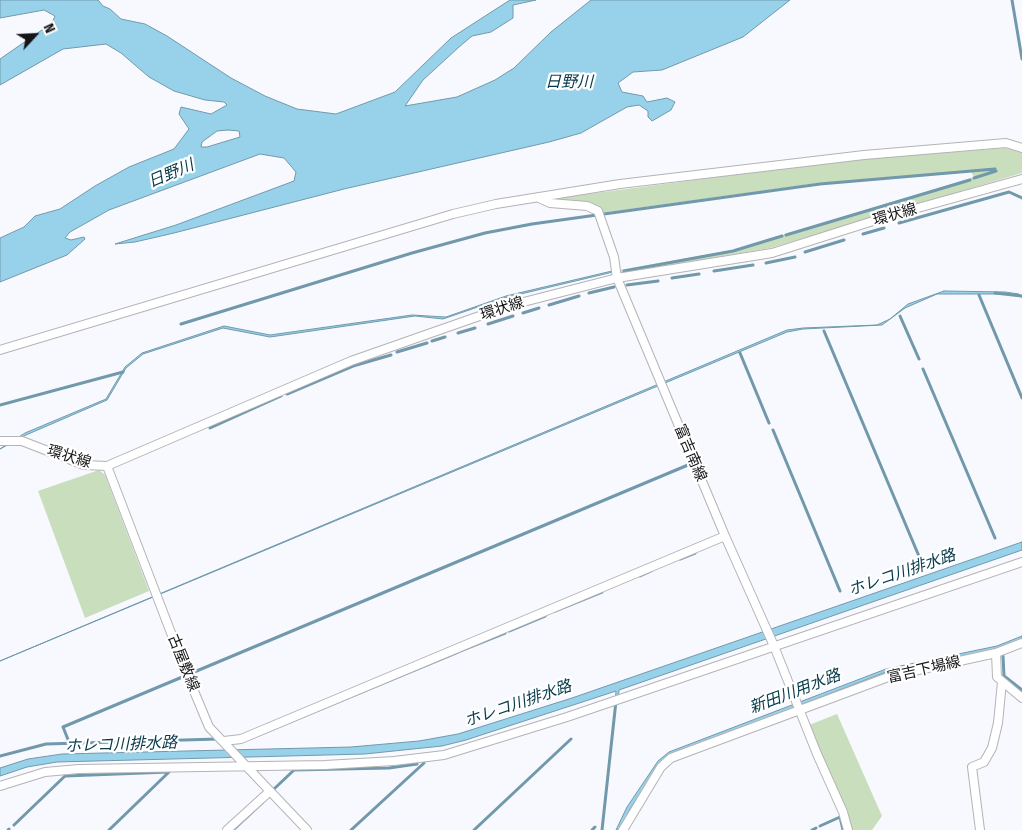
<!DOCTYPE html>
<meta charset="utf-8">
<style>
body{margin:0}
#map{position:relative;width:1022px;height:830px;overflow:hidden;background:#f8f9fe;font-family:"Fira Sans Condensed",sans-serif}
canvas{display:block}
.north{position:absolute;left:10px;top:10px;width:50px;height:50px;-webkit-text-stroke:4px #fff;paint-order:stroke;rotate:65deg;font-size:14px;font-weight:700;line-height:20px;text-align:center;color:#151517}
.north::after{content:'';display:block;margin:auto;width:18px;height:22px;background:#151517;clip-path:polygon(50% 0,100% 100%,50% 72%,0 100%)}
</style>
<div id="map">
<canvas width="1022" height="830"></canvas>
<div class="north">N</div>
</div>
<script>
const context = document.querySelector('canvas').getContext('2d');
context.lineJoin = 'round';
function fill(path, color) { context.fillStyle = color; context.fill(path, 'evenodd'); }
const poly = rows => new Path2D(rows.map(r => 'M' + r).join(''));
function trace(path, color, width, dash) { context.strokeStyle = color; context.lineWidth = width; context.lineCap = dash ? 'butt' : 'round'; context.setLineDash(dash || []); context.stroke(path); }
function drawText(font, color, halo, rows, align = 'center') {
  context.font = font + ' "Fira Sans Condensed","Noto Sans JP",sans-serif'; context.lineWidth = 4.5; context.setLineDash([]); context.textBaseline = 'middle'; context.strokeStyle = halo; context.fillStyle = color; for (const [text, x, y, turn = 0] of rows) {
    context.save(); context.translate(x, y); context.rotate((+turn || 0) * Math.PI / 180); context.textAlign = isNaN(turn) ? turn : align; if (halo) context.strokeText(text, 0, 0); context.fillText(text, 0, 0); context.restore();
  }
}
fill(poly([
 [1005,148,1022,153,1022,173,770,248,623,273,619,270,733,250,974,177,971,172,819,183,601,213,551,201,550,199,848,160],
 [99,470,105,475,149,591,85,618,38,491],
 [837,714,882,816,872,830,852,830,846,810,809,725]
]), '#c9debc');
const water = poly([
 [0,0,98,0,103,6,110,9,121,19,145,24,167,36,231,78,265,96,297,109,336,114,395,92,451,38,510,0,536,0,513,5,513,18,491,32,472,36,459,47,423,80,405,106,457,97,495,80,514,68,551,32,591,0,790,0,743,37,662,70,633,72,618,83,622,92,643,96,647,102,667,98,675,102,671,110,652,121,648,117,648,111,639,105,627,107,581,133,549,142,344,189,174,233,135,242,115,244,176,225,294,181,296,172,284,158,260,154,109,210,70,232,65,238,71,240,84,237,85,239,67,255,0,282,0,238,24,227,35,216,60,209,95,186,129,167,174,149,189,129,179,114,181,107,211,114,227,105,224,102,205,100,174,91,149,77,121,53,106,44,63,49,0,85,0,59,52,23,55,16,44,10,0,18,0,0],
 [228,130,239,131,240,137,207,147,201,147,202,142,217,131,228,130],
 [612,271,613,272,504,298,443,319,415,316,270,337,223,328,143,354,126,368,107,400,26,435,0,449,25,433,106,399,125,367,142,353,224,326,270,335,412,315,446,317,506,296,612,271],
 [944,291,1005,292,1019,294,1022,297,1005,294,937,294,905,308,882,325,803,329,787,332,0,661,787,330,803,328,877,325,890,319,908,304,944,291],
 [1022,542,1022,550,619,690,618,704,615,705,616,691,466,740,442,746,365,754,57,762,27,767,0,776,0,768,28,759,62,754,351,747,419,741,458,734,572,698,1022,542],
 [1022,636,1022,640,998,649,886,672,671,755,660,764,630,809,620,830,616,830,627,807,658,761,669,752,886,669,997,646,1022,636]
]);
fill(water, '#98d2ea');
trace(water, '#7199ab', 1);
trace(poly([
 [1012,0,1022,59],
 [974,178,996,171],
 [899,223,1009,192,1022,198],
 [863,234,884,228],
 [786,235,970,180],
 [805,252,844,240],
 [766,263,795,257],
 [624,271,733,251,782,236],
 [714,271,753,265],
 [672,278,699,274],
 [627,285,658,281],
 [589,293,614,287],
 [995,293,1022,296],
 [979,295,1022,398],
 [549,305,579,296],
 [523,313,539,308],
 [900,316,919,359],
 [181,324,412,253,485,233,532,224,820,184,995,169],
 [488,324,513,316],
 [824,331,921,561],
 [458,333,475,328],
 [432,341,445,337],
 [397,352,427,343],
 [740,353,769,423],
 [923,369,995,538],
 [287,394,353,366,391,355],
 [0,405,123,372],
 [210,428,281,396],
 [773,430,840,591],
 [680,559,695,553],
 [640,576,651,571],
 [555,611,602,592],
 [509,631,545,616],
 [460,651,505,633],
 [1003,656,1004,676,1022,690],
 [251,738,458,652],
 [69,742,63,727,688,465],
 [0,756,46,744,218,739],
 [274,789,294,770,389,768,417,764],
 [14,825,65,776,169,772],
 [820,826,840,817,843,830],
 [8,830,9,829],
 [109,830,169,772],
 [233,830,262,803],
 [351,830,424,763],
 [474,830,571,739],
 [592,830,595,827],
 [602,830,616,701],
 [812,830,816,828]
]), '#7199ab', 3);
const minor = poly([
 [539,198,550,203,587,206,598,211,614,257,617,278,725,536,774,646,817,754,843,812,848,830],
 [0,350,453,214,496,204,620,184,864,155,1006,143,1022,148],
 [0,441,22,441,84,465,107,466,351,361,508,306,617,278,772,253,889,216,1022,179],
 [107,466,186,672,209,727,307,830],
 [996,653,1022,643],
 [224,741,241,739,725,536],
 [0,786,45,772,79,769,325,765,394,761,444,755,567,717,1022,562],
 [227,830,270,791],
 [623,830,661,767,671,758,891,676,996,653,997,677,1022,698],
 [980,830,972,767,984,762,992,748,998,723,1002,682]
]);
trace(minor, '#b3b3b8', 10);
trace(minor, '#fff', 8);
drawText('15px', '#151517', '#fff', [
 ["環状線",895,215,-16],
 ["環状線",502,309,-18],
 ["富吉南線",690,453,67],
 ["環状線",69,457,17],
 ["古屋敷線",183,663,68],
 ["富吉下場線",924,670,-13]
]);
drawText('italic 16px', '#063a4b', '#fff', [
 ["日野川",569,83],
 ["日野川",171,174,-23],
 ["ホレコ川排水路",902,573,-19],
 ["新田川用水路",795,692,-21],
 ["ホレコ川排水路",518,704,-19],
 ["ホレコ川排水路",121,745,-2]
]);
</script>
